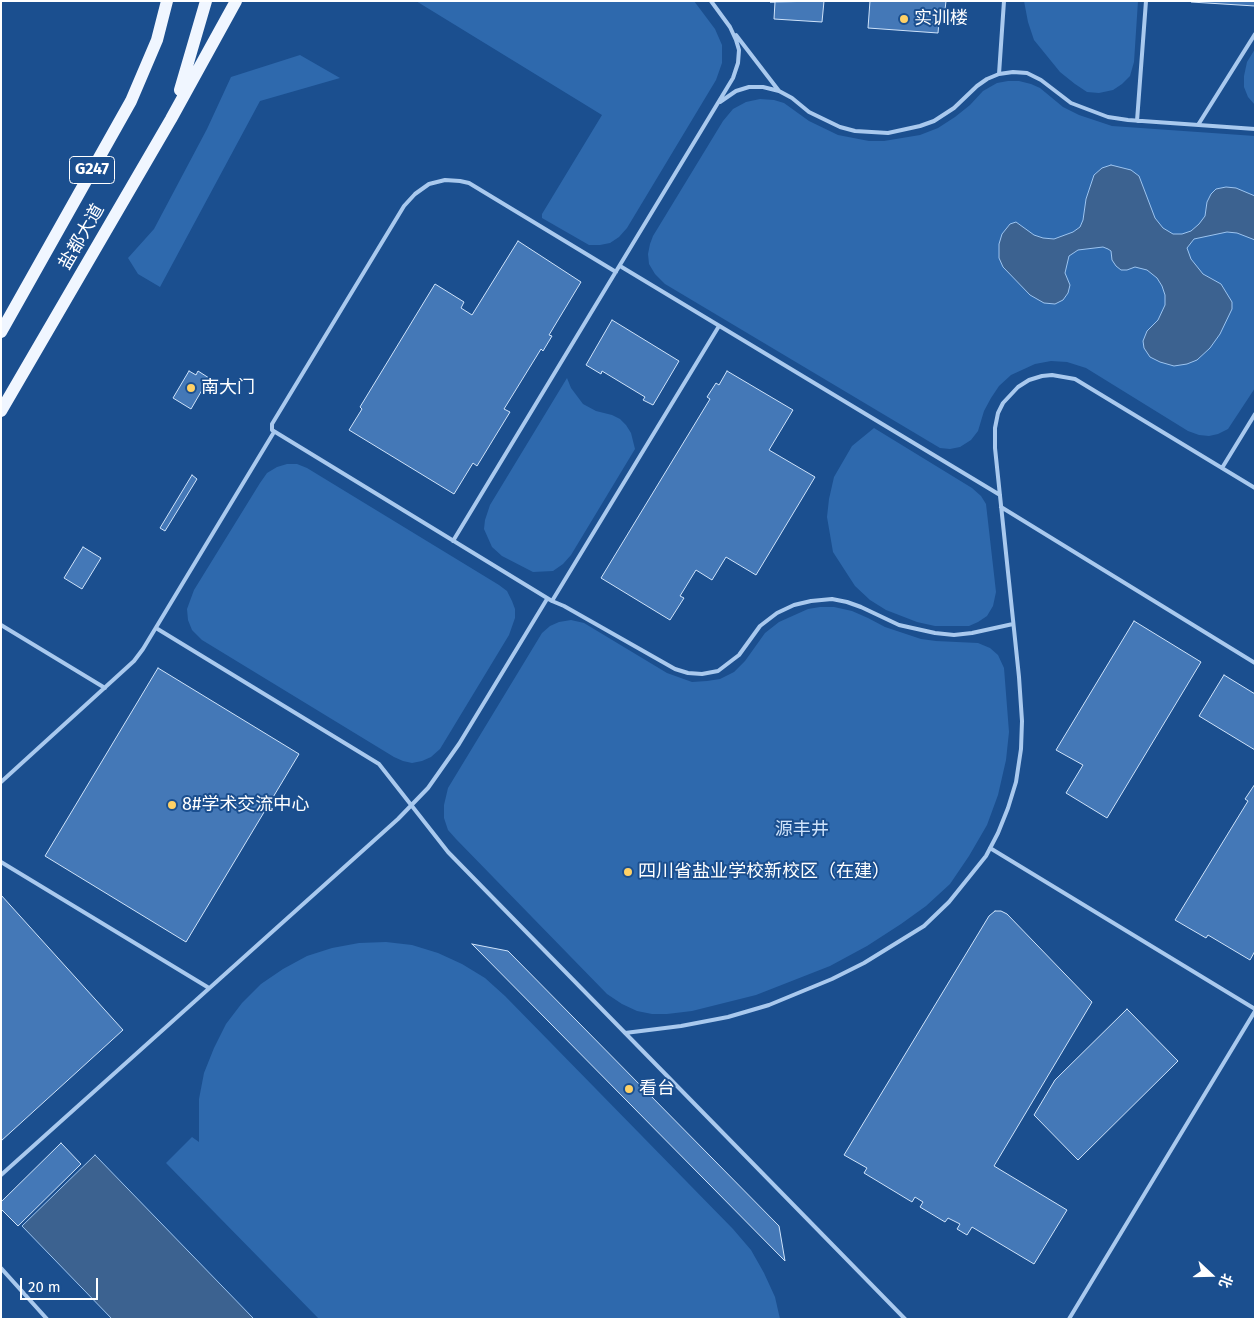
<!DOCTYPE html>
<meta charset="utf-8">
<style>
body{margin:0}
#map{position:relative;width:1256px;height:1320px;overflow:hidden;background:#1b4f8f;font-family:"Fira Sans","Noto Sans SC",sans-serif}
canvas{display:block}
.frame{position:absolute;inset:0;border:2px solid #fff;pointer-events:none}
.north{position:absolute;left:1186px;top:1250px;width:50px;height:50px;-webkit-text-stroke:4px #1b4f8f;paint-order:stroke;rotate:111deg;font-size:14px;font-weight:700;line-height:20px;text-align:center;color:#fff}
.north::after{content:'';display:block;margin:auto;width:18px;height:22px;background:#fff;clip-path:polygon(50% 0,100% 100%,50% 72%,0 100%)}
.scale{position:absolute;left:20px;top:1278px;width:78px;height:22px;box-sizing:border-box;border:2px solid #fff;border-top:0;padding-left:6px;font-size:15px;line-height:18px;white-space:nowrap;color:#fff;-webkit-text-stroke:4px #1b4f8f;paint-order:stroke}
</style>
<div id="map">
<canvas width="1256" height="1320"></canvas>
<div class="frame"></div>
<div class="north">北</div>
<div class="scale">20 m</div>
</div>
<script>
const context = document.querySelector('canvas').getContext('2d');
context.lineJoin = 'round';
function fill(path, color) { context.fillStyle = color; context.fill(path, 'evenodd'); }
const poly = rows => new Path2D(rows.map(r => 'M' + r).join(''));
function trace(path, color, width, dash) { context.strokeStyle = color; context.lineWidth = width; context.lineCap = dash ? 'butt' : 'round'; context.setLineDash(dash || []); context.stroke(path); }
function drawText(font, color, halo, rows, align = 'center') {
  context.font = font + ' "Fira Sans","Noto Sans SC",sans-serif'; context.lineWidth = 4; context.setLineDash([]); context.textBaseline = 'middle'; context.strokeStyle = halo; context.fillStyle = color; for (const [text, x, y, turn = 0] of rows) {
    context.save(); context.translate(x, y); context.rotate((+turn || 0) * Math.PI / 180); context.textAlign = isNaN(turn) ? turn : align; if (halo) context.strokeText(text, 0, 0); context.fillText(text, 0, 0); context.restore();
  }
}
fill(poly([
 [416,1,694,1,715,29,722,45,722,63,716,80,627,228,619,237,610,243,600,245,589,245,542,218,542,214,602,115],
 [1024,1,1138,1,1134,62,1130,76,1122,84,1113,90,1099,93,1087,92,1075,84,1060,72,1034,40,1028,22],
 [1255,49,1255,105,1248,97,1244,87,1244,76,1247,62],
 [300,55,340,78,260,101,160,287,138,274,128,258,154,229,207,129,231,77],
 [1008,81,1019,81,1031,84,1040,88,1063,107,1079,115,1112,126,1255,136,1255,388,1228,429,1218,434,1209,436,1199,435,1188,431,1086,368,1067,362,1051,361,1035,364,1011,375,999,386,991,398,984,411,978,431,971,440,960,447,950,449,940,448,665,284,655,274,649,264,648,254,650,244,653,236,723,121,733,109,746,102,760,99,774,100,784,103,809,121,838,135,869,141,884,141,920,135,938,128,955,117,970,105,983,91,997,83],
 [567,378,571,388,583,404,596,411,612,415,620,419,626,425,631,433,635,449,571,555,563,564,553,571,533,572,502,556,492,547,484,529,485,520,490,505],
 [874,428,972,488,981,496,986,504,996,592,993,606,987,616,978,622,969,626,935,626,917,622,886,610,870,600,855,586,833,552,827,517,829,499,834,477,852,446],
 [287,464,297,464,307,468,499,585,507,591,512,601,515,609,515,618,509,635,440,749,431,757,422,761,412,763,403,761,394,757,202,640,192,630,188,620,187,609,194,590,260,483,267,473,277,467],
 [820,607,834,607,852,611,868,618,885,627,921,639,936,641,978,643,990,648,998,655,1004,668,1009,732,1006,760,998,795,987,825,969,856,950,884,926,906,901,924,867,946,830,966,756,995,692,1011,667,1014,652,1014,637,1011,622,1004,607,994,456,839,448,830,444,818,444,805,448,788,542,633,550,626,559,622,571,620,584,623,667,673,692,682,707,681,720,679,734,672,745,661,765,633,779,622,808,609],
 [386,942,412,945,438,953,462,964,485,978,505,996,733,1229,751,1250,764,1273,775,1297,780,1319,319,1319,166,1163,192,1137,199,1142,199,1099,204,1073,214,1048,226,1024,242,1003,261,984,283,969,307,956,332,948,359,943]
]), '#2e69ad');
const water = poly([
 [1111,165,1131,170,1139,176,1155,218,1163,228,1173,234,1182,234,1191,231,1199,224,1205,216,1207,202,1211,194,1216,189,1226,187,1236,188,1255,196,1255,240,1237,233,1227,232,1194,239,1187,248,1191,259,1203,274,1221,284,1232,302,1232,309,1220,334,1210,348,1197,360,1187,364,1174,366,1160,362,1150,357,1144,348,1143,341,1147,331,1158,320,1165,305,1165,295,1162,286,1157,278,1147,270,1135,267,1127,270,1121,270,1116,266,1112,260,1111,251,1108,249,1103,247,1078,250,1069,256,1065,273,1070,285,1068,293,1063,300,1055,304,1044,303,1030,295,1003,267,999,258,999,244,1002,234,1010,224,1016,222,1034,235,1043,238,1054,239,1073,232,1080,227,1083,220,1086,199,1094,175,1102,168,1111,165],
 [95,1155,253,1318,252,1319,112,1319,22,1226,95,1155]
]);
fill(water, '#3c6290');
trace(water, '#9cc4f0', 1);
const building = poly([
 [824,1,822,22,774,19,775,2,770,2,824,1],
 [870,1,946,1,945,10,940,10,938,33,868,28,870,1],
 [1255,1,1255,6,1191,2,1191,1,1255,1],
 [518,241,581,282,549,335,552,336,543,351,541,349,504,409,510,412,477,466,473,463,454,494,349,430,362,409,360,407,435,284,464,302,461,308,472,315,518,241],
 [612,320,679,361,653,405,643,400,645,397,602,371,601,374,586,365,612,320],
 [189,371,196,375,198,371,209,378,191,409,173,398,189,371],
 [727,371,793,410,769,450,815,477,756,575,726,557,712,580,696,570,680,596,684,598,670,620,601,578,710,399,707,397,716,383,719,385,727,371],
 [192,475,197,479,165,531,160,528,192,475],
 [83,547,101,558,82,589,64,578,83,547],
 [1134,621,1201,662,1107,818,1066,793,1083,765,1056,750,1134,621],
 [158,668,299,754,186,942,45,856,158,668],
 [1224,675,1255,694,1255,750,1199,716,1224,675],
 [1255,784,1255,951,1250,960,1208,935,1206,938,1175,920,1248,801,1245,799,1255,784],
 [1,895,123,1030,1,1141,1,895],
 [995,911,1001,911,1007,914,1092,1002,994,1166,1067,1210,1034,1264,972,1227,967,1235,957,1229,960,1224,948,1218,945,1222,920,1207,923,1202,915,1197,912,1202,864,1173,867,1168,844,1155,989,916,995,911],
 [472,944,508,951,779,1226,785,1261,472,944],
 [1127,1009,1178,1061,1078,1160,1034,1115,1055,1080,1127,1009],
 [61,1143,81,1164,18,1226,1,1209,1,1202,61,1143]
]);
fill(building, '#4478b7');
trace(building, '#cfe3fa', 1);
trace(poly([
 [736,35,779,91],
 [999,74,1004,1],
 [720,102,736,91,749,87,763,87,779,91,792,98,809,112,840,127,855,131,888,133,920,126,934,121,954,108,977,86,987,79,999,74,1013,72,1027,73,1041,80,1071,103,1108,117,1128,120,1255,129],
 [1137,121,1146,1],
 [1198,125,1255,34],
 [620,266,1000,495],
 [616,272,469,183,460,181,445,180,429,184,415,194,404,206,272,424,272,430,552,601,719,326],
 [1222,468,1255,414],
 [1001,507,1255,663],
 [453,541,733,78,738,63,739,50,736,40,730,27,711,1],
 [552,601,564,606,675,669,688,673,702,674,718,671,739,655,760,626,777,613,794,605,811,601,832,599,847,602,861,607,899,625,935,633,954,635,972,633,1013,624],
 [1,625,105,688],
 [156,628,379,764,448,852,905,1319],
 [1,782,134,661,143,649,274,432],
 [990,848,1255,1009],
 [1,862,209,988],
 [625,1033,681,1026,728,1017,769,1005,832,979,864,963,924,926,949,902,986,856,998,833,1008,808,1016,782,1021,749,1022,721,1019,677,995,448,995,428,998,413,1003,403,1018,387,1029,380,1042,376,1052,375,1075,379,1255,488],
 [1,1175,398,819,428,788,459,744,547,599],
 [1,1268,47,1319],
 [1069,1319,1255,1011]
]), '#a9c9ee', 4);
trace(poly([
 [180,90,206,1],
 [1,332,131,101,157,40,167,1],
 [1,411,171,119,236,1]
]), '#f0f6ff', 12);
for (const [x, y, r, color] of [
 [904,19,5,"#ffd166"],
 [191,388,5,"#ffd166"],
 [172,805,5,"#ffd166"],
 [628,872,5,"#ffd166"],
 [629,1089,5,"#ffd166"]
]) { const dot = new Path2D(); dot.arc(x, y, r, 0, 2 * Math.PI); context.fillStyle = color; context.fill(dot); trace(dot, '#1b4f8f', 2); }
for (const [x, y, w] of [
 [92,170,45]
]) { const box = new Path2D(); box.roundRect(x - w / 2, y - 13.5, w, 27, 4); context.fillStyle = '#1b4f8f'; context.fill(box); trace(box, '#fff', 1); }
drawText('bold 16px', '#fff', null, [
 ["G247",92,170]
]);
drawText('18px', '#fff', '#1b4f8f', [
 ["实训楼",914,19],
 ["南大门",201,388],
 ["8#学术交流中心",182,805],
 ["四川省盐业学校新校区（在建）",638,872],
 ["看台",639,1089]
], 'left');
drawText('18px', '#fff', '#1b4f8f', [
 ["盐都大道",82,237,-60]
]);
drawText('18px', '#cfe3fa', '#1b4f8f', [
 ["源丰井",802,830]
]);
</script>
